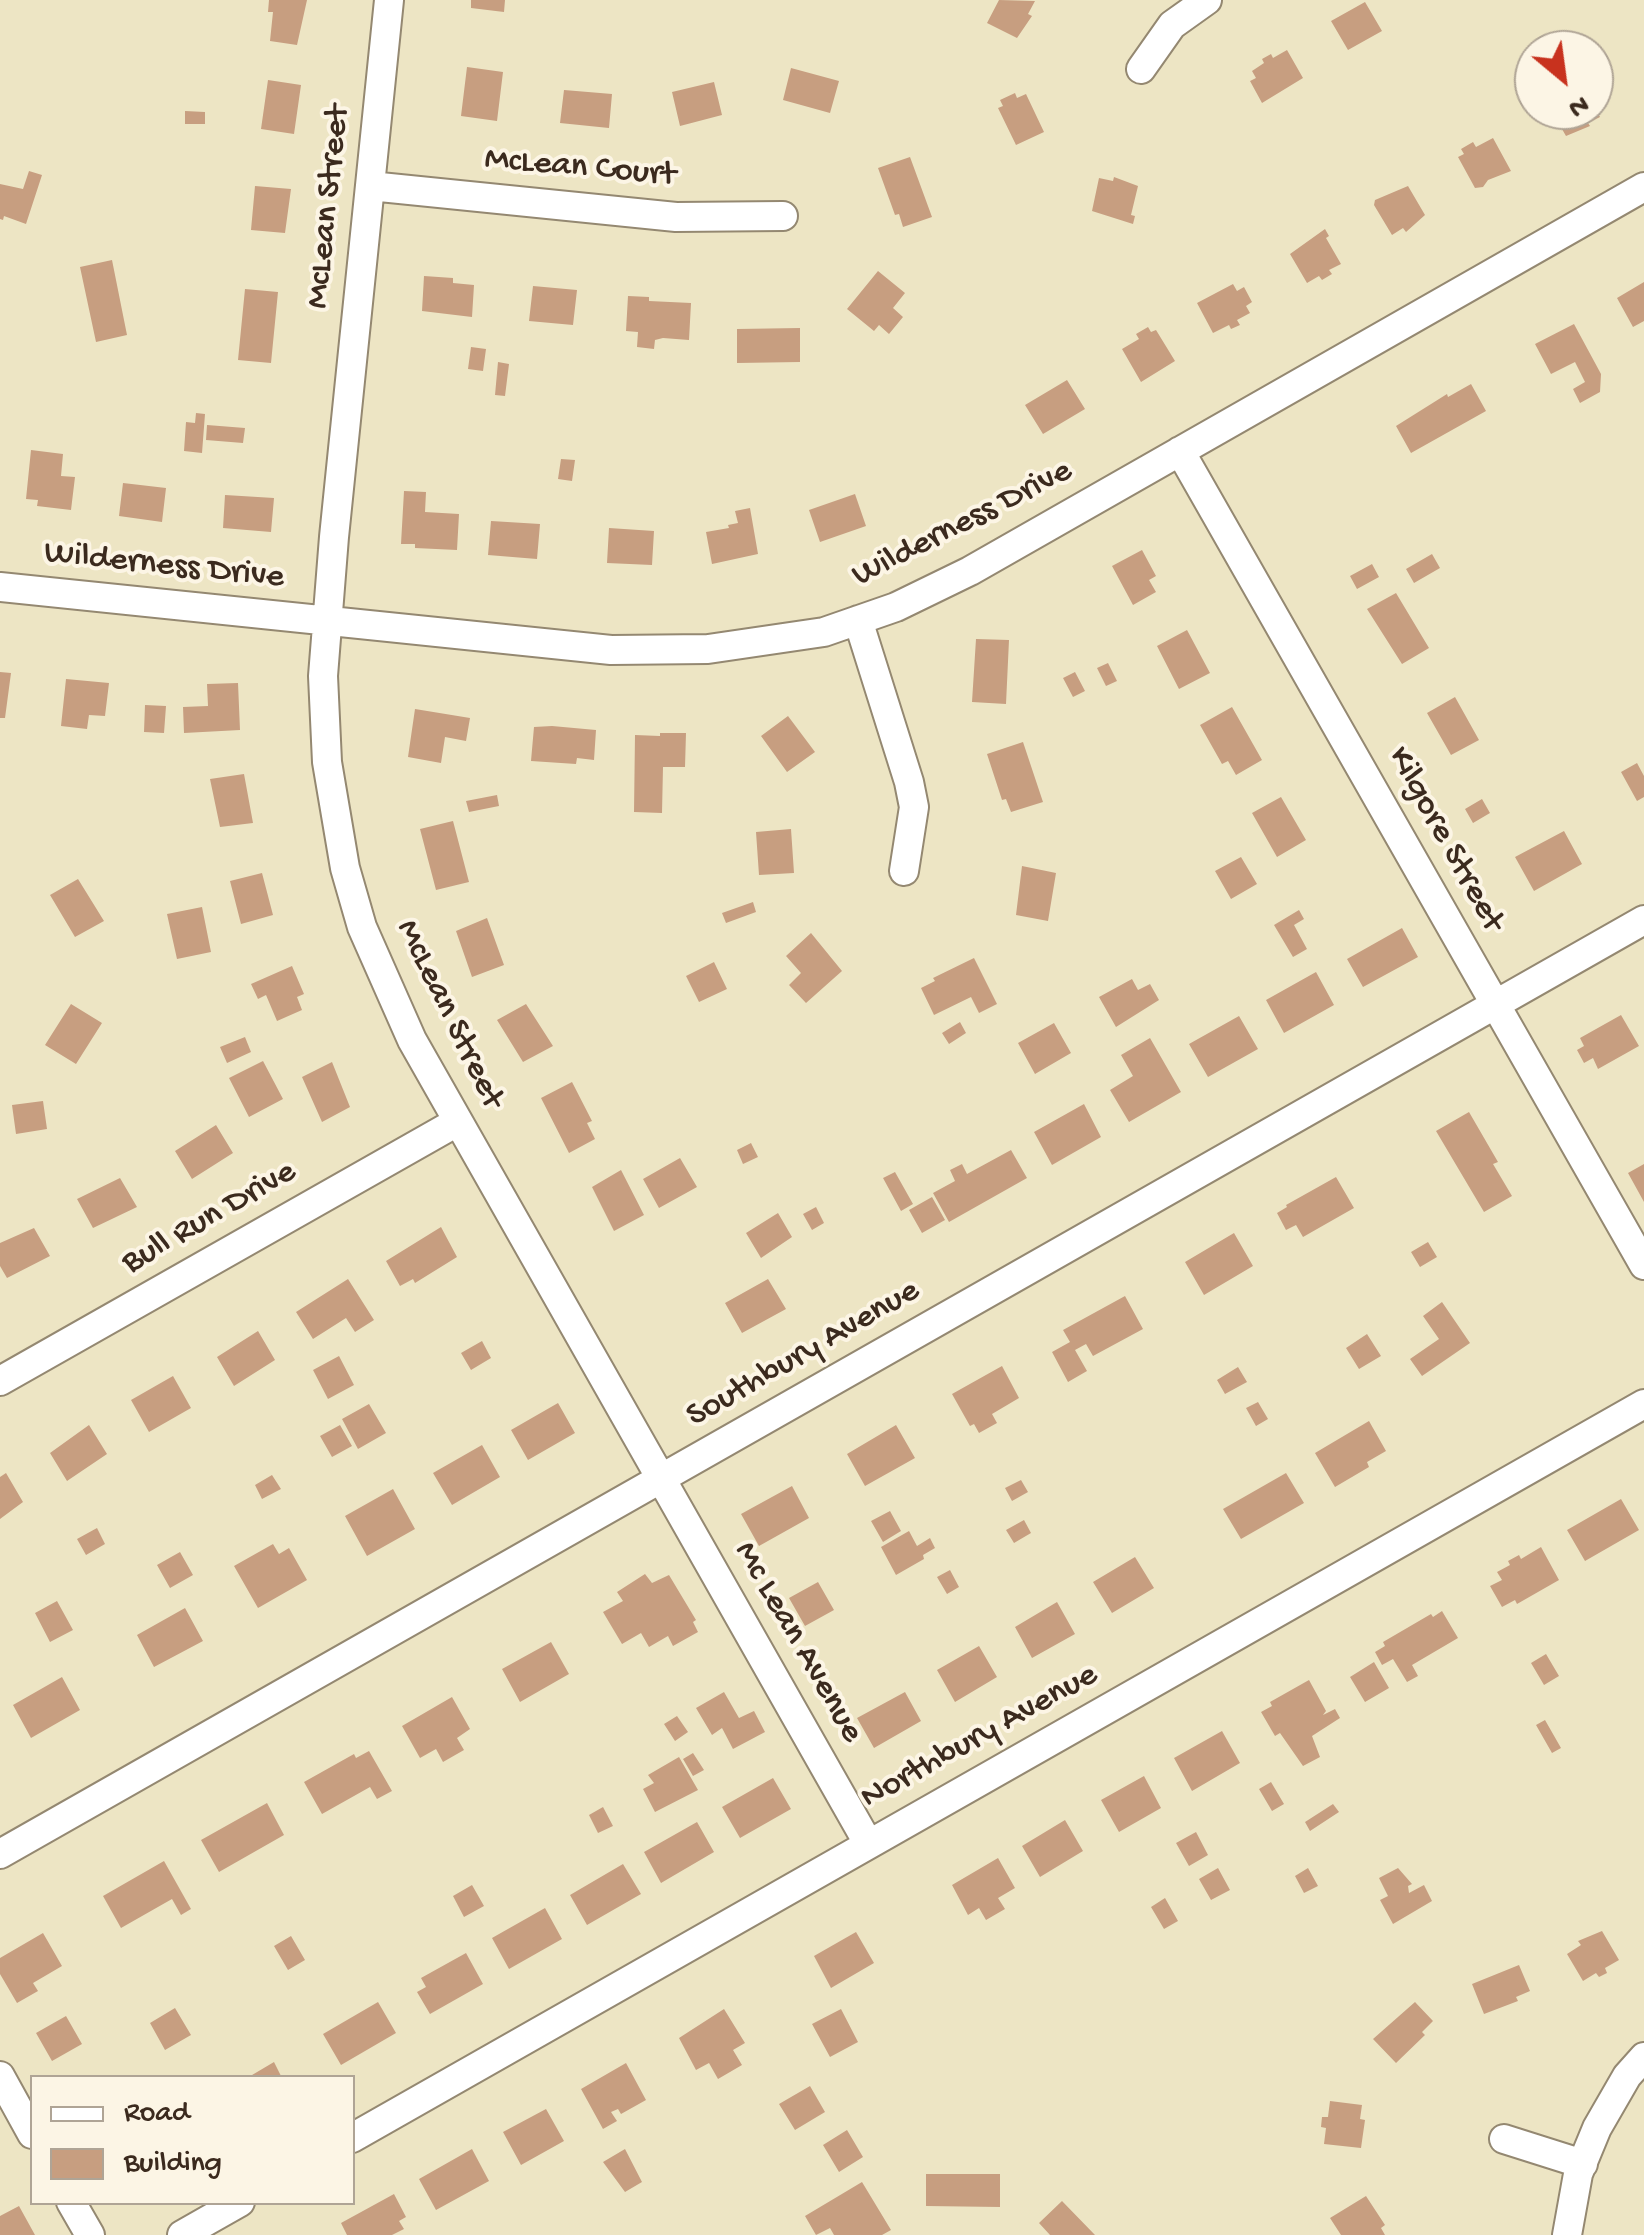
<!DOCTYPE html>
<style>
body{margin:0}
#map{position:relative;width:1644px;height:2235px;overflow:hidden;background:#ede5c4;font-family:"Gochi Hand",sans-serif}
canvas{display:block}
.legend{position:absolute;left:30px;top:2075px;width:325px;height:130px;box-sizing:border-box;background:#fcf5e5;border:2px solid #afa495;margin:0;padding:12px 18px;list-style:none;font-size:30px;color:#3b2a1e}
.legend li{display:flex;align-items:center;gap:20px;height:50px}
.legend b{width:50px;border:2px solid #afa495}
.north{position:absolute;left:1514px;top:30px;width:100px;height:100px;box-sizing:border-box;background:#fcf5e5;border:2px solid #afa495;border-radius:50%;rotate:151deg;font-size:28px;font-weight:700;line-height:40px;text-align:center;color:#3b2a1e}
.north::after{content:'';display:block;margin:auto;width:35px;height:45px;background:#c8321e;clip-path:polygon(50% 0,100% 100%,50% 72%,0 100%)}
</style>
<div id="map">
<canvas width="1644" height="2235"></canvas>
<ul class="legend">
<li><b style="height:12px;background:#fff"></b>Road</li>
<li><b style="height:28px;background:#c79e80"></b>Building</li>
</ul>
<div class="north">N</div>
</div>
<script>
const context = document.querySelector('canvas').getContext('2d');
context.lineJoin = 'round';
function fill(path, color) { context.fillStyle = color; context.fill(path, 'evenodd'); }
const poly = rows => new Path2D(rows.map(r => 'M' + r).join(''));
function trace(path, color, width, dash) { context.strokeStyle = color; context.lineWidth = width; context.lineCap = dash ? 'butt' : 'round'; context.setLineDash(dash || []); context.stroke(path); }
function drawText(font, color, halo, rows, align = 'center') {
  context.font = font + ' "Gochi Hand",sans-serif'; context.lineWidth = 8; context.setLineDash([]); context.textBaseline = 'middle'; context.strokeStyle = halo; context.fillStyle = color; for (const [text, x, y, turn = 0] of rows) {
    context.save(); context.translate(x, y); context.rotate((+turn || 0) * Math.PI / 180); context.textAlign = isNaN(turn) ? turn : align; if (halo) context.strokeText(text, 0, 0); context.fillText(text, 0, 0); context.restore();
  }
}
fill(poly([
 [269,0,307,0,297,45,270,41,273,12,268,12],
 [471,0,505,0,504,12,471,8],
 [999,0,1035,1,1028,14,1032,16,1017,38,987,23],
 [1365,2,1382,31,1348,50,1331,21],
 [1287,50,1303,78,1262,103,1250,81,1256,78,1252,71,1264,63,1262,59,1271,54,1273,58],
 [467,67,503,72,497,121,461,116],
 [791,68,839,81,830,113,783,100],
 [268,80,301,85,294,134,261,129],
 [714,82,722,115,680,126,672,92],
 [564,90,612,94,609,128,560,123],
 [1015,93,1017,98,1026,94,1044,132,1016,145,998,108,1003,106,1000,100],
 [1551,110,1596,110,1600,117,1588,123,1590,126,1566,136],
 [185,111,205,112,205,124,185,124],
 [1493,138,1511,171,1488,180,1483,187,1475,188,1458,157,1464,154,1461,149,1473,142,1476,147],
 [910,157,932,217,903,227,899,214,895,215,878,168],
 [29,171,42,175,26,224,4,216,3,220,0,219,0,184,23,189],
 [1114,177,1138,186,1131,215,1135,216,1133,224,1092,211,1099,178,1113,181],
 [255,186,291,189,285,233,251,230],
 [1408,186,1425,215,1406,232,1403,228,1392,235,1374,205,1375,200],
 [1325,229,1329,236,1326,238,1341,264,1329,270,1332,274,1322,280,1319,276,1307,283,1290,254],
 [112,260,127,335,96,342,80,267],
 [878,271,905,293,893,308,903,317,889,334,879,325,874,331,847,309],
 [424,276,453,278,453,283,474,285,472,317,422,311],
 [1644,282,1644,321,1633,327,1617,298],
 [1233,284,1237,291,1244,287,1252,302,1246,306,1250,313,1237,320,1240,325,1231,329,1229,325,1213,333,1197,303],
 [533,286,577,290,573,325,529,321],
 [245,289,278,292,271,363,238,360],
 [628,296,649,297,649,301,691,303,689,340,663,338,655,340,654,349,637,347,638,332,626,331],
 [1574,324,1601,374,1600,392,1580,403,1573,389,1585,382,1575,362,1551,374,1535,344],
 [1148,327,1151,332,1156,330,1175,361,1141,382,1122,349,1139,339,1136,334],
 [800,328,800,362,737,363,737,329],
 [471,347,486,349,483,371,468,369],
 [498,362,509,364,505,396,495,395],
 [1067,380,1085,409,1043,434,1025,405],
 [1471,384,1486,411,1411,453,1396,426,1447,394,1448,397],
 [196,413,205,414,202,453,184,451,186,422,195,423],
 [207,425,245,428,243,443,206,440],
 [31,450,63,454,61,476,75,477,71,510,37,506,38,500,26,499],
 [561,459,575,460,572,481,558,479],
 [123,483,166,488,162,522,119,516],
 [404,491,426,492,425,512,459,514,457,550,415,548,415,544,401,544],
 [855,494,866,526,820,542,809,510],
 [225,495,274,498,271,532,223,528],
 [750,508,758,554,712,564,706,532,729,528,728,525,738,523,735,511],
 [491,521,540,524,537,559,488,555],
 [609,528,654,531,652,565,607,563],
 [1142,550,1156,576,1149,580,1156,592,1133,605,1112,566],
 [1432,554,1440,568,1414,583,1406,569],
 [1372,564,1379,577,1357,589,1350,576],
 [1396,593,1429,648,1402,664,1367,609],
 [1187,630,1210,673,1179,689,1157,646],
 [976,639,1009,640,1006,704,972,702],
 [1108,663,1117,681,1106,686,1097,668],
 [0,672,11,673,5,718,0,718],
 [1075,672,1085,691,1073,697,1063,678],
 [66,679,109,683,105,716,89,715,87,729,61,726],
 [238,683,240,730,184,733,183,707,208,706,207,684],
 [1455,697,1479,740,1451,755,1427,713],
 [145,705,166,706,164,733,144,732],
 [1232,707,1262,760,1236,775,1228,761,1222,764,1200,725],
 [415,709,470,718,466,741,445,737,441,763,408,757],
 [788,716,815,752,787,772,761,736],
 [552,726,596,730,594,760,577,758,576,764,531,761,534,727],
 [660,733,686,733,685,767,663,767,662,813,634,812,635,735,660,736],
 [1023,742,1043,802,1011,812,1006,799,1002,800,987,754],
 [1637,763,1644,776,1644,797,1637,801,1621,772],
 [244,774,253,823,220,827,210,779],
 [497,795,499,806,469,812,466,801],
 [1281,797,1306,840,1277,857,1252,813],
 [1482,799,1490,813,1473,823,1465,809],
 [453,821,469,882,436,890,420,829],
 [791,829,794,873,759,875,756,832],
 [1564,831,1582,864,1534,891,1515,857],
 [1241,857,1257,884,1231,899,1215,871],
 [1022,866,1056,873,1048,921,1016,915],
 [262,873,273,915,241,924,230,881],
 [78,879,104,921,75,937,50,895],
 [753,902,756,912,726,923,722,913],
 [202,907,211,952,177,959,167,914],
 [1299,910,1304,919,1294,925,1307,949,1293,957,1274,925],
 [487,918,504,965,472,977,456,931],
 [1402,928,1418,957,1363,987,1347,959],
 [811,933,842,971,806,1003,789,985,801,973,786,956],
 [974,958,997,1004,979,1013,971,997,934,1015,921,988,935,981,933,978],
 [714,962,727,989,699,1002,686,976],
 [292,966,304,994,297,997,302,1010,277,1021,266,995,258,999,251,984],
 [1316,972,1334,1005,1284,1033,1266,1000],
 [1132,979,1138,990,1150,984,1159,1000,1116,1027,1099,997],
 [71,1004,102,1023,76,1064,45,1045],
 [526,1004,553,1046,523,1062,497,1020],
 [1621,1015,1639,1046,1598,1069,1593,1058,1584,1063,1577,1050,1584,1046,1580,1038],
 [1239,1016,1258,1049,1208,1077,1189,1044],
 [960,1022,966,1033,949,1044,942,1033],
 [1054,1023,1071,1053,1035,1074,1018,1043],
 [245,1037,251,1052,227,1063,220,1047],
 [1150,1038,1181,1092,1129,1122,1110,1090,1133,1076,1121,1055],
 [263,1061,283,1099,249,1117,229,1078],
 [332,1062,350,1107,322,1122,302,1077],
 [572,1082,592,1121,587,1123,595,1139,569,1153,541,1098],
 [43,1101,47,1129,16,1134,12,1105],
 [1084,1104,1101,1137,1052,1165,1034,1132],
 [1469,1112,1498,1162,1493,1164,1512,1196,1484,1212,1436,1131],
 [216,1125,233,1153,192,1179,175,1151],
 [751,1143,758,1157,743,1164,737,1150],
 [1011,1150,1027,1178,949,1222,933,1193,955,1181,950,1170,962,1164,967,1174],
 [680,1158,697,1187,659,1208,643,1179],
 [1644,1164,1644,1202,1628,1173],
 [621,1170,644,1215,614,1231,592,1187],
 [895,1172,913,1204,901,1211,883,1178],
 [1336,1177,1354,1208,1303,1237,1296,1225,1286,1230,1277,1213,1287,1207,1286,1205],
 [120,1178,137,1207,93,1228,77,1199],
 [932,1197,945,1220,922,1233,909,1210],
 [816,1207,824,1223,812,1230,803,1214],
 [778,1213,792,1237,761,1258,746,1233],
 [441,1227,457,1257,415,1283,413,1279,400,1286,386,1261],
 [34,1228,50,1256,7,1278,0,1266,0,1243],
 [1234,1233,1253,1266,1204,1295,1185,1262],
 [1428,1242,1437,1257,1420,1267,1411,1252],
 [348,1279,374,1320,355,1332,346,1318,313,1339,296,1312],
 [768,1279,786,1309,742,1333,725,1303],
 [1125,1296,1143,1329,1093,1356,1086,1344,1075,1350,1087,1371,1068,1382,1052,1352,1070,1342,1063,1330],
 [1442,1302,1470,1343,1422,1376,1410,1359,1439,1339,1423,1316],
 [258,1331,275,1360,234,1386,217,1357],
 [1367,1334,1381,1356,1359,1369,1346,1348],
 [482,1341,491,1358,471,1370,461,1353],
 [339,1356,354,1385,328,1399,313,1370],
 [1002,1366,1019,1398,992,1414,997,1423,979,1433,974,1424,970,1426,952,1394],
 [1238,1367,1247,1382,1225,1394,1217,1380],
 [173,1376,191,1408,149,1432,131,1400],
 [1258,1402,1268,1419,1256,1426,1246,1408],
 [558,1403,575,1433,528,1460,511,1430],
 [369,1404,386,1433,358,1449,342,1419],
 [1369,1421,1386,1451,1367,1462,1369,1467,1335,1487,1315,1453],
 [89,1425,107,1454,67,1481,50,1453],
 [340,1425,352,1446,332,1457,320,1436],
 [896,1425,915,1458,865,1486,847,1454],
 [482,1445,500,1477,452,1505,433,1473],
 [6,1473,23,1502,0,1519,0,1477],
 [1286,1473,1304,1503,1241,1539,1223,1509],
 [272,1475,281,1489,262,1499,255,1485],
 [1021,1480,1028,1492,1012,1501,1005,1488],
 [792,1486,809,1518,759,1546,741,1514],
 [393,1489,415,1529,367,1556,345,1516],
 [1621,1499,1639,1530,1585,1561,1567,1530],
 [890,1511,901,1531,883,1542,871,1521],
 [1024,1520,1031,1533,1014,1543,1006,1530],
 [97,1528,105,1544,86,1555,77,1539],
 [909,1531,917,1546,930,1538,935,1548,923,1555,924,1559,896,1575,881,1547],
 [273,1544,279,1554,289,1548,307,1580,258,1608,234,1566],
 [1541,1547,1559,1580,1517,1604,1515,1600,1502,1607,1490,1586,1502,1580,1497,1572,1510,1565,1508,1561,1519,1555,1521,1559],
 [180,1552,193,1575,170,1588,157,1565],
 [1135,1557,1154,1588,1112,1613,1093,1582],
 [950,1570,959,1587,947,1594,937,1577],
 [645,1574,652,1583,669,1575,696,1620,693,1622,698,1632,673,1646,668,1636,649,1647,641,1633,622,1644,603,1612,623,1601,617,1592],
 [818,1582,834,1610,805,1626,789,1598],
 [57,1601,73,1630,50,1642,35,1613],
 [1057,1602,1075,1634,1032,1658,1015,1627],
 [185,1608,203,1641,154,1667,137,1635],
 [1442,1611,1458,1638,1412,1665,1418,1676,1407,1682,1393,1659,1382,1665,1375,1652,1385,1646,1383,1642,1431,1614,1433,1617],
 [551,1642,569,1674,520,1702,502,1669],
 [979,1646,997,1677,955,1702,937,1670],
 [1546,1654,1559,1676,1544,1685,1531,1663],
 [1374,1662,1389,1688,1365,1702,1350,1677],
 [62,1677,80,1710,31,1738,13,1705],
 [1309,1680,1326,1711,1323,1715,1335,1709,1340,1718,1312,1736,1320,1757,1303,1766,1280,1733,1275,1736,1261,1712,1272,1706,1270,1702],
 [724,1692,739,1718,754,1711,765,1732,733,1749,722,1728,712,1735,696,1708],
 [905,1692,921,1721,874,1748,857,1718],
 [452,1697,470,1729,457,1738,464,1750,443,1762,436,1749,420,1758,402,1726],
 [677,1716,688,1732,675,1741,664,1724],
 [1545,1720,1561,1748,1552,1753,1536,1725],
 [1222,1731,1240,1763,1192,1791,1174,1758],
 [369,1751,392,1791,377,1799,370,1787,322,1814,304,1782,354,1754,356,1758],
 [693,1753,704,1770,693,1776,683,1759],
 [679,1757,698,1790,655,1812,643,1789,654,1783,648,1775],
 [1144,1776,1161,1808,1119,1832,1101,1800],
 [773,1778,791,1809,740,1838,722,1807],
 [1271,1782,1284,1804,1272,1811,1259,1789],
 [267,1803,284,1835,219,1872,201,1840],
 [1333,1804,1339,1812,1310,1831,1305,1822],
 [603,1807,613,1826,598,1833,589,1815],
 [1065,1820,1083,1851,1040,1877,1022,1846],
 [697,1822,714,1852,661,1883,644,1852],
 [1196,1832,1208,1855,1189,1866,1176,1843],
 [998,1858,1015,1888,998,1898,1005,1909,986,1920,979,1908,968,1915,952,1885],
 [164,1861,191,1909,181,1915,172,1899,121,1928,103,1896],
 [623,1864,641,1894,587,1925,570,1895],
 [1218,1868,1230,1890,1211,1900,1199,1879],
 [1308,1868,1318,1886,1304,1893,1295,1876],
 [1398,1868,1412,1884,1408,1886,1409,1893,1424,1885,1432,1901,1393,1924,1380,1900,1388,1896,1379,1878],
 [472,1885,484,1906,464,1917,453,1896],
 [1165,1898,1178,1921,1164,1929,1151,1907],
 [545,1908,562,1939,509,1969,492,1938],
 [1602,1931,1619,1960,1605,1968,1607,1973,1599,1977,1596,1973,1583,1981,1567,1954,1581,1945,1578,1941],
 [856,1932,874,1963,831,1988,814,1956],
 [43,1933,62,1966,33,1983,38,1991,17,2003,0,1974,0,1958],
 [291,1936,305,1960,288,1970,274,1946],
 [466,1953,483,1984,430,2014,417,1992,426,1987,421,1978],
 [1519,1965,1530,1991,1516,1997,1518,2001,1484,2014,1472,1984],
 [378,2002,396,2033,341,2065,323,2034],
 [1415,2002,1433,2021,1422,2032,1425,2035,1396,2063,1373,2039],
 [175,2008,191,2035,165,2050,150,2023],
 [724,2009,745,2043,733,2050,742,2065,718,2079,709,2063,696,2070,679,2038],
 [841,2009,858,2042,830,2057,812,2024],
 [66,2016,82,2044,52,2061,36,2033],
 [274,2062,282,2078,247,2078],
 [626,2063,646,2100,621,2114,618,2109,611,2112,617,2121,603,2129,581,2089],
 [810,2086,825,2112,795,2130,779,2104],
 [1330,2101,1362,2105,1360,2119,1365,2120,1361,2148,1324,2144,1326,2128,1321,2127,1322,2117,1328,2117],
 [546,2109,564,2141,521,2165,503,2132],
 [847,2130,863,2157,839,2172,823,2145],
 [472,2149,489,2181,436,2210,419,2179],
 [625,2149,642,2182,625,2192,603,2162],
 [926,2174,1000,2174,1000,2207,926,2206],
 [862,2182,891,2230,882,2235,834,2235,830,2228,816,2235,805,2216],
 [394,2194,406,2217,399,2221,404,2229,392,2235,347,2235,341,2223],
 [1366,2196,1385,2225,1381,2228,1385,2235,1341,2235,1330,2218],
 [1062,2201,1095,2235,1050,2235,1039,2223],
 [19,2206,35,2235,0,2235,0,2216]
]), '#c79e80');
const minor = poly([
 [389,0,334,537,323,676,327,762,345,868,362,927,412,1040,868,1843],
 [1141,69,1172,25,1207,0],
 [370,186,676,217,783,216],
 [1180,451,1644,1265],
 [0,587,611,650,708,649,824,632,896,607,970,571,1644,187],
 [858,620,909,782,914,807,904,871],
 [0,1381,457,1122],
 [0,1854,1644,920],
 [0,2076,32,2134],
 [352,2138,1644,1404],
 [1504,2139,1583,2164],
 [71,2202,90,2235],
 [182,2235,240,2202],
 [1567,2235,1578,2174,1597,2128,1627,2076,1644,2057]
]);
trace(minor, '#948871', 32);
trace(minor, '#fff', 28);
drawText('35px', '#3b2a1e', '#fcf5e5', [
 ["McLean Court",580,169,5],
 ["McLean Street",330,207,-84],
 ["Wilderness Drive",963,525,-27],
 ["Wilderness Drive",164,567,6],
 ["Kilgore Street",1444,840,61],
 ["McLean Street",448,1015,64],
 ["Bull Run Drive",210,1219,-30],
 ["Southbury Avenue",804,1355,-30],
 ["Mc Lean Avenue",797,1643,60],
 ["Northbury Avenue",980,1738,-29]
]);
</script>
